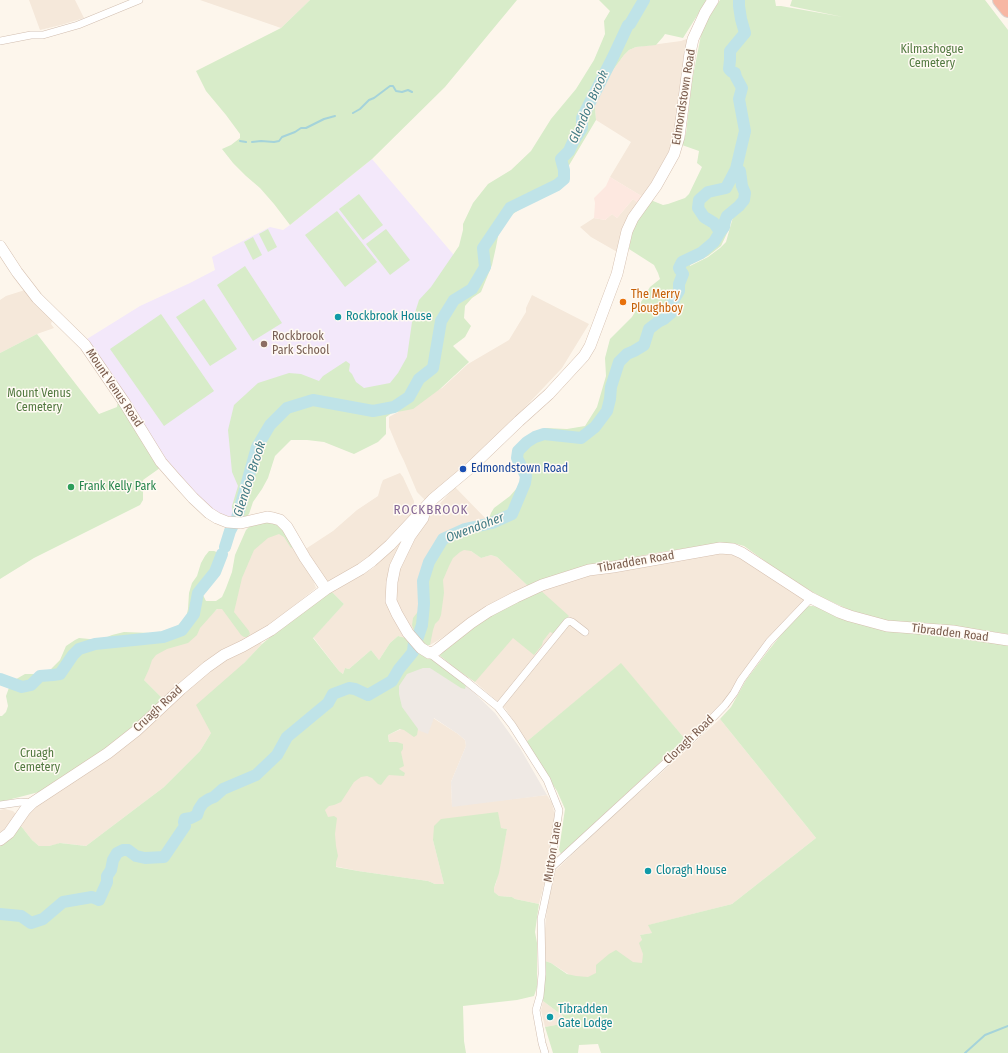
<!DOCTYPE html>
<style>
body{margin:0}
canvas{display:block;background:#fdf6ec}
</style>
<canvas width="1008" height="1053"></canvas>
<script>
const context = document.querySelector('canvas').getContext('2d');
context.lineJoin = 'round';
function fill(path, color) { context.fillStyle = color; context.fill(path, 'evenodd'); }
const poly = rows => new Path2D(rows.map(r => 'M' + r).join(''));
function trace(path, color, width, dash) { context.strokeStyle = color; context.lineWidth = width; context.lineCap = dash ? 'butt' : 'round'; context.setLineDash(dash || []); context.stroke(path); }
function drawText(font, color, halo, rows, align = 'center') {
  context.font = font + ' "Fira Sans Condensed",sans-serif'; context.lineWidth = 3; context.setLineDash([]); context.textBaseline = 'middle'; context.strokeStyle = halo; context.fillStyle = color; for (const [text, x, y, turn = 0] of rows) {
    context.save(); context.translate(x, y); context.rotate((+turn || 0) * Math.PI / 180); context.textAlign = isNaN(turn) ? turn : align; if (halo) context.strokeText(text, 0, 0); context.fillText(text, 0, 0); context.restore();
  }
}
fill(poly([
 [29,0,75,0,84,18,61,25,40,30],
 [200,0,310,0,281,28],
 [689,38,674,136,668,153,643,197,610,177,631,142,596,120,594,96,624,55,629,50,636,47,681,41],
 [633,199,638,203,619,253,591,237,580,227,594,218,605,220,612,214,617,218],
 [25,290,50,317,52,321,51,324,54,328,37,334,0,353,0,300,6,296],
 [532,295,589,324,562,368,514,419,456,474,426,501,417,492,404,461,399,451,389,427,389,417,442,388,468,364,509,340,526,312,526,308],
 [400,473,403,477,414,501,414,512,379,551,328,585,304,550,333,531,357,510,378,496,381,485,383,480],
 [455,487,488,521,475,526,470,525,471,551,481,558,491,555,497,557,528,586,468,620,437,641,430,645,426,645,418,637,403,617,394,599,396,578,405,555,419,533,435,509],
 [266,524,287,536,297,556,313,580,316,588,266,628,163,699,141,677,153,653,183,638,226,602],
 [414,526,387,583,406,638,398,636,390,643,379,660,371,650,349,669,345,668,343,674,339,671,313,637,344,604,332,592,372,569,386,556],
 [731,552,805,599,787,620,761,647,739,677,727,698,685,739,621,664,525,743,517,726,505,708,475,682,455,668,543,587,615,568],
 [259,641,262,644,244,663,211,733,200,751,164,787,86,846,61,843,49,846,39,846,32,840,21,826,27,817,33,809,62,789,217,664],
 [433,718,458,734,465,740,466,746,451,782,452,806,547,795,552,803,555,816,551,848,548,869,539,904,515,899,512,897,499,896,494,892,494,888,496,883,507,829,501,828,433,840,444,884,435,884,428,881,358,871,324,864,324,800,352,770,395,771,388,735,408,726],
 [720,719,816,838,732,904,649,925,652,933,640,935,653,968,579,981,551,963,545,961,545,929,547,908,555,871,607,821,659,775],
 [5,809,13,811,17,815,0,834,0,810],
 [543,1001,563,1016,561,1024,545,1027,541,1010]
]), '#f5e8da');
fill(poly([
 [610,177,643,197,638,203,633,199,617,218,612,214,605,220,594,218,595,203,594,198,606,186]
]), '#fde8e0');
fill(poly([
 [413,652,430,658,466,685,495,713,520,748,547,795,452,807,451,782,466,746,465,740,458,734,434,718,428,734,375,713]
]), '#efe9e4');
fill(poly([
 [372,159,453,254,454,300,419,379,313,400,241,501,237,518,223,517,208,507,160,452,87,339,140,306,190,283,215,270,212,257,270,227,283,230,290,225]
]), '#f3e8fa');
fill(poly([
 [310,0,517,0,445,87,372,159,290,225,274,204,260,188,246,176,233,163,222,149,231,145,240,138,240,134,226,115,206,91,196,71,281,28],
 [599,0,707,0,683,38,665,34,663,37,656,45,636,47,629,50,624,55,594,96,596,120,568,167,566,179,562,187,545,196,523,207,507,218,499,231,496,247,492,265,481,292,472,298,465,306,464,318,471,326,465,337,453,346,469,362,440,389,413,409,392,413,386,417,386,434,378,442,354,454,324,442,307,440,291,440,275,456,268,478,262,489,253,502,249,514,247,516,233,516,232,506,238,486,232,472,228,430,234,405,258,383,289,373,301,374,319,381,323,376,346,361,350,364,349,371,352,374,356,382,364,388,390,383,398,373,407,357,412,322,419,300,431,287,459,246,463,230,463,224,473,203,488,184,511,170,531,151,551,119,576,89,594,60,605,34,604,21,610,11],
 [720,0,775,0,776,6,781,6,843,17,790,6,792,0,985,0,1008,30,1008,634,952,626,888,621,852,611,821,597,783,574,744,546,733,543,721,543,655,553,577,569,528,586,497,557,491,555,481,558,471,551,464,550,460,552,453,558,449,566,443,580,444,593,441,615,439,620,435,624,433,630,430,645,426,645,414,631,412,625,413,618,420,609,421,600,426,592,425,582,427,572,426,564,429,554,442,536,450,530,461,526,470,525,475,526,488,521,491,513,494,508,510,496,517,488,524,477,522,470,516,463,514,455,518,447,531,434,546,428,567,429,585,426,597,407,606,376,605,358,610,339,632,317,650,287,660,279,658,273,654,265,629,249,631,237,634,226,650,201,653,201,663,205,668,204,685,198,689,194,702,167,697,163,699,151,682,145,686,133,692,81,701,35,706,22],
 [747,199,739,208,733,217,726,242,720,248,708,257,690,266,690,265,708,256,721,246,729,229,732,216,737,209],
 [359,194,383,225,363,240,339,209],
 [337,211,377,262,345,287,305,235],
 [268,229,277,247,268,252,259,234],
 [386,229,410,260,390,275,366,244],
 [253,237,262,255,253,260,244,242],
 [245,266,282,323,253,341,217,285],
 [204,299,237,349,210,366,176,317],
 [161,314,214,391,164,426,110,349],
 [37,334,99,414,117,407,118,402,160,468,143,480,143,500,140,505,34,558,0,579,0,353],
 [270,522,276,522,295,545,291,548,284,537,279,534,268,538,254,550,242,578,234,612,249,631,250,634,247,637,244,637,241,635,222,609,217,609,200,628,197,635,188,643,167,649,156,655,152,660,149,669,144,680,163,699,120,739,55,784,39,792,0,802,0,716,2,716,6,712,8,706,6,696,11,682,25,674,41,674,51,669,60,660,66,646,75,640,79,638,100,640,112,635,124,632,151,633,162,632,176,627,186,618,188,609,189,593,192,583,197,576,201,563,205,556,209,551,214,551,219,553,220,558,211,578,205,587,203,595,206,601,216,601,222,597,226,588,232,572,235,555,246,530,250,526],
 [539,589,569,616,555,634,550,632,543,641,542,645,534,655,513,638,475,682,455,668,438,654,482,620],
 [332,592,344,604,313,638,339,671,343,674,345,668,349,669,371,650,379,660,390,643,398,636,406,638,409,643,418,651,430,658,466,685,465,689,461,688,430,668,423,668,407,674,399,686,399,694,402,707,418,729,417,735,414,737,404,730,400,729,388,735,389,742,397,742,403,744,403,749,401,752,404,766,400,768,399,769,405,773,404,776,389,775,387,777,381,785,378,784,372,778,367,776,361,777,354,782,341,802,334,805,329,806,325,810,328,817,334,816,337,818,335,834,336,846,338,856,336,862,336,867,358,871,428,881,435,884,444,884,433,840,434,826,441,819,498,812,501,828,507,829,499,873,494,888,494,892,499,896,512,897,515,899,539,904,535,932,537,943,537,987,534,996,517,1000,463,1006,464,1041,466,1053,0,1053,0,834,12,822,21,826,32,840,39,846,49,846,60,843,86,846,164,787,200,751,211,733,196,705,244,663,262,644,286,624,324,596],
 [809,606,813,606,920,633,1008,642,1008,1053,601,1053,598,1044,579,1045,578,1053,553,1053,545,1027,561,1024,563,1016,543,1001,545,961,551,963,567,974,576,976,588,977,596,973,596,965,609,954,616,950,633,962,642,963,643,954,639,943,642,940,640,935,652,933,648,925,732,904,816,838,720,719,731,707,746,680,768,651,798,614,805,608],
 [621,663,685,739,561,854,559,850,565,809,557,791,525,743]
]), '#d8ecc9');
trace(poly([
 [353,113,360,109,369,100,374,98,390,86,393,86,396,91,402,92,408,90,412,92],
 [240,141,246,142],
 [252,142,261,141,274,142,279,141,282,137,295,132,301,128,306,128,324,119,335,116],
 [965,1053,985,1035,1008,1026]
]), '#a5d3da', 2);
trace(poly([
 [720,232,714,223,704,217,698,208,699,200,708,192,726,188,736,169,745,131,739,99,742,88,736,77,735,73,732,72,729,69,730,60,730,51,745,33,741,19,739,6,739,0],
 [225,547,230,531,237,518,257,447,270,425,287,408,313,400,373,411,394,407,409,397,419,379,433,368,441,321,454,300,472,289,485,267,483,248,510,208,557,185,564,179,564,170,561,159,569,151,573,142,582,128,582,118,613,57,628,25,630,24,644,0],
 [0,679,22,687,31,685,40,676,53,675,60,674,73,655,79,649,95,644,163,637,182,630,194,614,198,593,215,572,222,554],
 [0,914,21,916,31,923,43,919,63,902,92,897,99,900,107,882,107,876,111,870,113,860,117,853,123,850,128,850,136,856,145,858,164,857,185,826,184,822,185,819,191,818,197,815,199,809,203,803,209,799,214,797,223,789,256,775,277,755,287,737,328,703,333,694,349,688,355,689,368,695,392,681,399,669,413,652,414,641,418,637,422,625,424,604,423,581,429,562,443,539,465,529,492,523,512,514,525,483,526,476,517,458,518,451,527,442,535,437,544,434,581,438,595,427,607,411,610,399,611,387,619,362,627,354,634,351,644,345,649,329,658,322,664,319,671,313,673,301,679,291,679,284,683,274,680,270,679,268,682,262,701,253,714,242,720,232,724,227,725,221,727,216,739,206,744,200,745,193,742,186,740,171,736,169]
]), '#bfe3e8', 12);
const street = poly([
 [0,41,31,35,43,35,78,25,139,0],
 [429,653,466,681,498,707,512,725,547,780,559,810,553,853,552,867,541,919,542,974,540,996,536,1010,542,1043,545,1053],
 [498,707,567,622,569,621,572,622,585,632],
 [0,805,21,802,32,803],
 [552,867,651,776,699,732,725,705,734,693,741,680,769,642,811,598]
]);
const secondary = poly([
 [0,246,17,272,37,298,85,345,124,402,161,462,175,478,193,498,209,513,217,518,227,522,241,523,267,517,273,518,280,520,287,527,305,558,326,589],
 [424,514,423,518,410,536,395,567,392,582,391,601,397,614,408,633,421,648,429,653,434,652,438,649,471,623,489,611,516,597,542,585,589,570,613,567,720,548,733,549,742,553,811,598,839,612,850,616,887,626,953,631,982,636,1008,640],
 [0,840,9,833,25,810,32,803,108,753,136,731,181,689,207,667,224,655,243,646,271,630,326,589,361,569,372,561,390,545,433,499,470,468,519,421,549,394,584,356,590,346,617,274,627,231,633,218,656,186,674,154,679,137,690,53,693,39,705,13,713,0]
]);
const highway = poly([
 [1000,0,1008,10]
]);
trace(street, '#d1beb0', 8);
trace(secondary, '#d6c0b0', 12);
trace(highway, '#dad1cd', 16);
trace(street, '#fff', 7);
trace(secondary, '#fff', 11);
trace(highway, '#f7b7a3', 14);
for (const [x, y, r, color] of [
 [623,302,4,"#e8710a"],
 [338,317,4,"#0f9aa8"],
 [264,344,4,"#8d6e63"],
 [463,469,4,"#1a4fb4"],
 [71,487,4,"#2e9e5b"],
 [648,871,4,"#0f9aa8"],
 [550,1017,4,"#0f9aa8"]
]) { const dot = new Path2D(); dot.arc(x, y, r, 0, 2 * Math.PI); context.fillStyle = color; context.fill(dot); trace(dot, '#fffaf3', 1.5); }
drawText('12px', '#537a41', '#fffaf3', [
 ["Kilmashogue",932,50],
 ["Cemetery",932,64],
 ["Mount Venus",39,394],
 ["Cemetery",39,408],
 ["Cruagh",37,754],
 ["Cemetery",37,768]
]);
drawText('12px', '#7a5c4d', '#fffaf3', [
 ["Edmondstown Road",684,97,-81],
 ["Mount Venus Road",114,388,56],
 ["Tibradden Road",636,562,-10],
 ["Tibradden Road",950,633,7],
 ["Cruagh Road",158,709,-43],
 ["Cloragh Road",689,740,-44],
 ["Mutton Lane",553,852,-81]
]);
drawText('12px', '#c56008', '#fffaf3', [
 ["The Merry",631,295],
 ["Ploughboy",631,309]
], 'left');
drawText('12px', '#0d838f', '#fffaf3', [
 ["Rockbrook House",346,317],
 ["Cloragh House",656,871],
 ["Tibradden",558,1010],
 ["Gate Lodge",558,1024]
], 'left');
drawText('12px', '#785e54', '#fffaf3', [
 ["Rockbrook",272,337],
 ["Park School",272,351]
], 'left');
drawText('12px', '#164399', '#fffaf3', [
 ["Edmondstown Road",471,469]
], 'left');
drawText('12px', '#27864d', '#fffaf3', [
 ["Frank Kelly Park",79,487]
], 'left');
drawText('italic 13px', '#437c86', '#fffaf3', [
 ["Glendoo Brook",589,107,-66],
 ["Glendoo Brook",250,479,-72],
 ["Owendoher",475,528,-21]
]);
context.letterSpacing = '1px';
drawText('13px', '#846695', '#fffaf3', [
 ["ROCKBROOK",431,510]
]);
context.letterSpacing = '0px';
</script>
